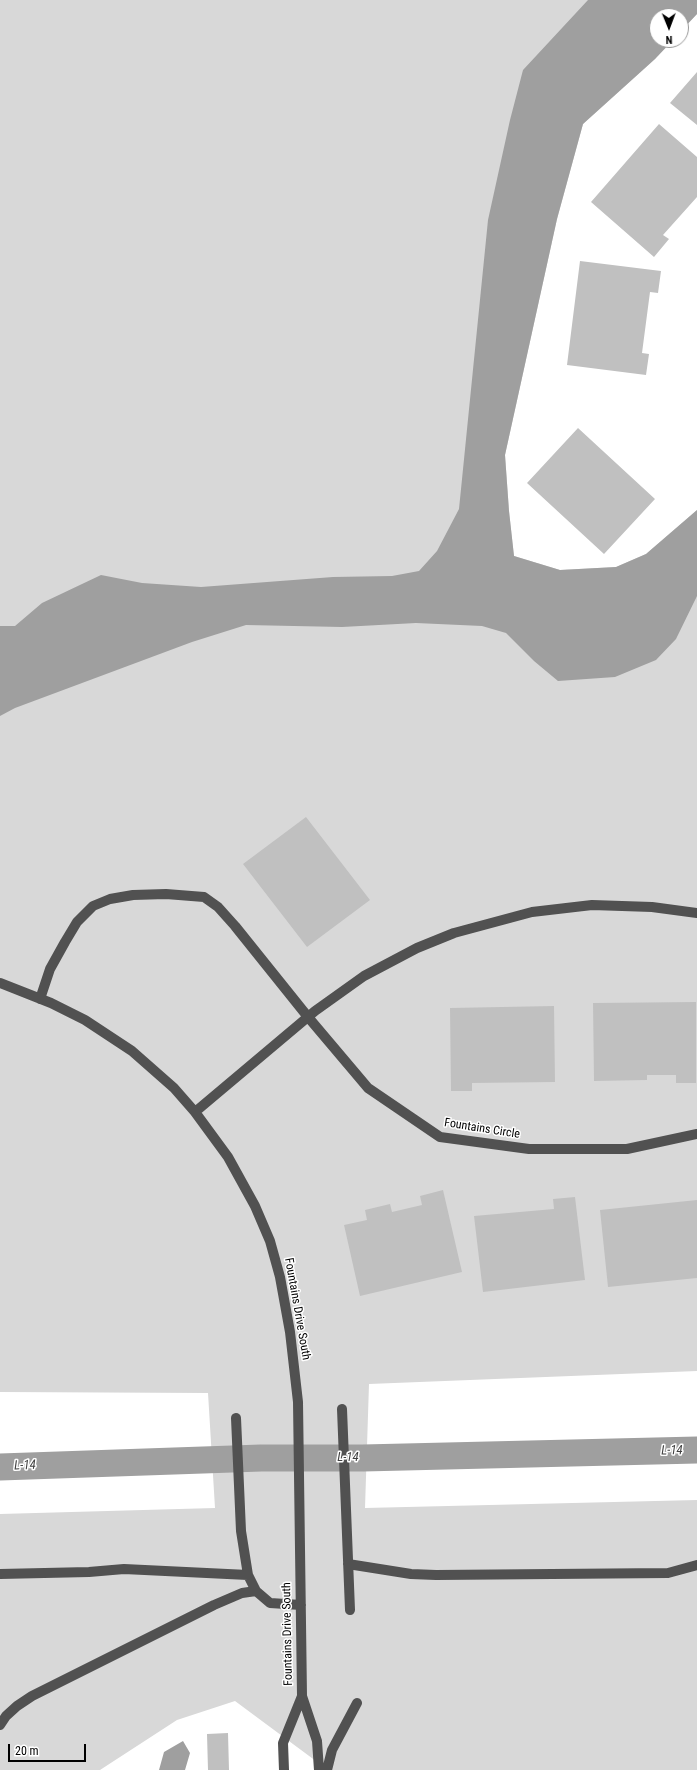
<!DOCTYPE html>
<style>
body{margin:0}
#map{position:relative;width:697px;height:1770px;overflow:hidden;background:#fff;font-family:"Roboto Condensed",sans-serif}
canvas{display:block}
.north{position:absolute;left:649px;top:8px;width:40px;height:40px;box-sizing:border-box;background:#fff;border:1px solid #999;border-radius:50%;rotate:179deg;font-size:11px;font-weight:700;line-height:16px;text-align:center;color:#000}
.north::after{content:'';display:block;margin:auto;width:14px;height:18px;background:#000;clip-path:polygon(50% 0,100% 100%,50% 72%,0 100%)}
.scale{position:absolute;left:8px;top:1744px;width:78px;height:18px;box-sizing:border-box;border:2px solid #000;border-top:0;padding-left:5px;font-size:12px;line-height:14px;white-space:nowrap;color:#000;-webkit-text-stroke:3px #fff;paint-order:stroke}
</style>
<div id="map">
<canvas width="697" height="1770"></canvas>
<div class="north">N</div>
<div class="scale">20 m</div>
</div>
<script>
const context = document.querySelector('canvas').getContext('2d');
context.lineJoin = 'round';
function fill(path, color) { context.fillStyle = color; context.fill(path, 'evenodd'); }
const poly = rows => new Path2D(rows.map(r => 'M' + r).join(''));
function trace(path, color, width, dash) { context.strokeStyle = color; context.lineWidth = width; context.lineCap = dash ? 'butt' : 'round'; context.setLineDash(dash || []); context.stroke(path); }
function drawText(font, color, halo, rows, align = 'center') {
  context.font = font + ' "Roboto Condensed",sans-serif'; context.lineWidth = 3; context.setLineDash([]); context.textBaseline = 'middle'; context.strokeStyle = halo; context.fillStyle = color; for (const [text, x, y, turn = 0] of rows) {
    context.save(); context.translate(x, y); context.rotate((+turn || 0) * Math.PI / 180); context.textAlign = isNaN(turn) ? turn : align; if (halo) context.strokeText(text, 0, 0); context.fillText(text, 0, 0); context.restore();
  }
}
fill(poly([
 [0,0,697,0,697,14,681,31,681,16,657,16,657,40,673,40,655,59,583,124,557,219,505,455,509,511,514,556,560,570,616,567,646,554,697,510,697,1371,369,1384,365,1508,697,1500,697,1770,328,1770,235,1701,177,1720,100,1770,0,1770,0,1514,215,1508,208,1393,0,1392]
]), '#d8d8d8');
fill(poly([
 [588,0,697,0,697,14,681,31,681,16,657,16,657,40,673,40,655,59,583,124,557,219,505,455,509,511,514,556,560,570,616,567,646,554,697,510,697,596,676,639,656,660,615,677,558,681,534,661,506,633,482,626,416,623,342,627,246,625,192,642,15,708,0,716,0,626,15,626,42,603,101,575,142,583,201,587,333,577,392,576,419,571,437,551,459,509,488,220,510,120,523,70],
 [183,1741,190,1753,185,1770,159,1770,164,1752]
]), '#9f9f9f');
trace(poly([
 [0,1467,261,1458,363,1458,697,1450]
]), '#9f9f9f', 27);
fill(poly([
 [697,72,697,125,670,103],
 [659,124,697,157,697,197,663,235,669,239,654,257,591,202],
 [580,261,661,271,658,293,650,292,642,353,649,354,646,375,567,365],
 [578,428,655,499,604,554,527,483],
 [306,817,370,900,307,947,243,864],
 [696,1002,696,1083,676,1083,676,1075,647,1075,647,1080,594,1081,593,1003],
 [554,1006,555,1082,472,1083,472,1091,451,1091,450,1008],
 [443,1190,462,1272,360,1296,344,1225,367,1220,365,1210,390,1204,392,1212,422,1205,420,1196],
 [575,1197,585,1280,483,1292,474,1216,554,1209,553,1199],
 [697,1200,697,1278,608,1287,600,1210],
 [228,1733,229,1770,208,1770,207,1734]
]), '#c0c0c0');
trace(poly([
 [0,983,51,1003,85,1020,132,1051,174,1088,195,1112,228,1157,255,1206,270,1241,280,1277,290,1332,298,1402,302,1696,317,1741,319,1770],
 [40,999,50,969,65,942,77,922,93,906,110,899,133,895,166,894,204,897,218,907,235,926,308,1017,368,1088,440,1137,529,1149,627,1149,697,1134],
 [195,1112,315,1011,364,976,417,948,454,933,532,912,592,905,652,907,697,913],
 [342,1409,350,1610],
 [236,1418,241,1531,248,1575,256,1591,270,1603,301,1605],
 [348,1564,411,1574,436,1575,668,1573,697,1565],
 [0,1574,89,1572,124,1569,248,1575],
 [0,1725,6,1716,17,1706,32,1696,214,1605,242,1593,256,1591],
 [284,1770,283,1743,302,1696],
 [327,1770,332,1750,357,1703]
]), '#515151', 10);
drawText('12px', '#000', '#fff', [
 ["Fountains Circle",482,1129,9],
 ["Fountains Drive South",297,1309,80],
 ["Fountains Drive South",288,1634,-91]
]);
drawText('italic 13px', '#404040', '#fff', [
 ["L-14",672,1451,-1],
 ["L-14",348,1458],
 ["L-14",25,1466,-2]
]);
</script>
